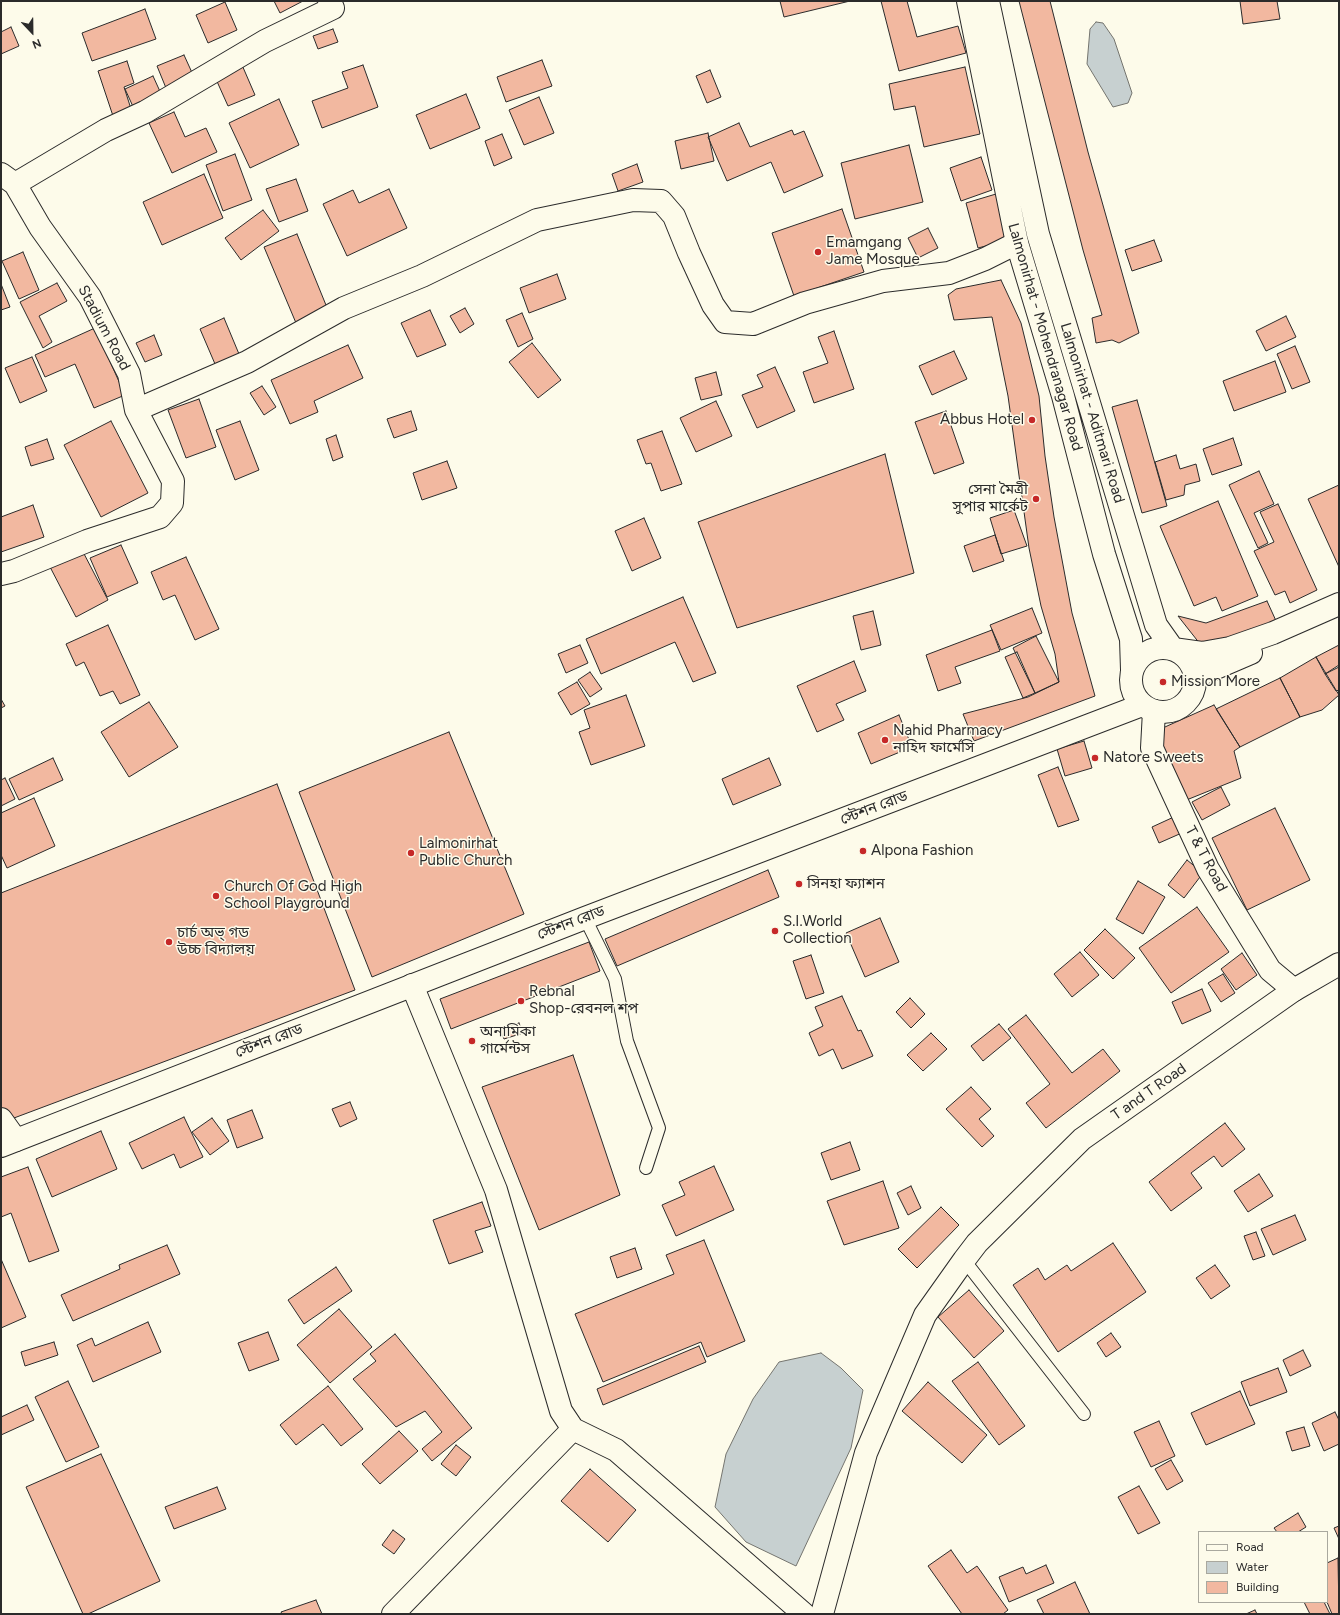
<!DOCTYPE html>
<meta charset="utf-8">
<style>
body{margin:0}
#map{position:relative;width:1340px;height:1615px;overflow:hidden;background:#fdfbea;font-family:Figtree,sans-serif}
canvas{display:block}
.frame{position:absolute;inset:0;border:2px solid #2b2b2b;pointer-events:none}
.legend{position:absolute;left:1198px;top:1531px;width:130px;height:72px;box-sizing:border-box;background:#fdfbea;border:1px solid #a9a89e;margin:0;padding:5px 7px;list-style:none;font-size:12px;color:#2b2b2b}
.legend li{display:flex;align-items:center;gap:8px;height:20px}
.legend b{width:20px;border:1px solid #a9a89e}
.north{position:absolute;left:12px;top:12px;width:40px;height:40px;-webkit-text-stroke:3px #fdfbea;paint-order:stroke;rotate:158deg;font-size:11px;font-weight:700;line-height:16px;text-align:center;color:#2b2b2b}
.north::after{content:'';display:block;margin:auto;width:14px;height:18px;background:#2b2b2b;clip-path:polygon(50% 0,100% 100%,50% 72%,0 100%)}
</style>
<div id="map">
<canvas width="1340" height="1615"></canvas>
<div class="frame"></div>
<ul class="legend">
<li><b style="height:5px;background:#fdfbea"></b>Road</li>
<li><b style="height:11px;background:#c7d0d0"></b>Water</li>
<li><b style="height:11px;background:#f2b8a0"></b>Building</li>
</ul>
<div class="north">N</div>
</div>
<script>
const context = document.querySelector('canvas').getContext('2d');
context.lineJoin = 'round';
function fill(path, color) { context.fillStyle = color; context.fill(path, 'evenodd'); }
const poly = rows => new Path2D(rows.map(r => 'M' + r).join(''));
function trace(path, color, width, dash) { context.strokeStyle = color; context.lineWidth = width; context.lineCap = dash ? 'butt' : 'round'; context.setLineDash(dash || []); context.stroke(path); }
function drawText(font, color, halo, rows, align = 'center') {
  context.font = font + ' Figtree,"Noto Sans Bengali",sans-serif'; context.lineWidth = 3; context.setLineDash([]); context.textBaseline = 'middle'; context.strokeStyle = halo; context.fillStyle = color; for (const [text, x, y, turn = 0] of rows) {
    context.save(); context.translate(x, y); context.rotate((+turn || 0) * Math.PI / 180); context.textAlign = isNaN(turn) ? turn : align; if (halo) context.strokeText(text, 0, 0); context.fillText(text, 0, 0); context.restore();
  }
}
const water = poly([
 [1096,22,1103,23,1114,39,1132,93,1128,103,1113,107,1087,64,1090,29,1096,22],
 [821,1353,841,1368,863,1390,851,1448,796,1566,746,1542,715,1507,726,1454,753,1399,779,1362,821,1353]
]);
fill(water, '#c7d0d0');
trace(water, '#74746e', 1);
const building = poly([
 [274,1,303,1,280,13,274,1],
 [780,1,850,1,784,17,780,1],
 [881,1,907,1,917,37,958,26,966,53,899,71,881,1],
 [1019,1,1050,1,1088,152,1139,333,1119,343,1112,340,1096,343,1092,318,1102,315,1083,250,1019,1],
 [1240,1,1277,1,1280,19,1243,24,1240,1],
 [225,2,237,30,208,43,196,15,225,2],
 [145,9,156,39,92,61,82,33,145,9],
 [11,27,19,46,1,54,1,32,11,27],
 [333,29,338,42,318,49,313,36,333,29],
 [184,55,194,77,166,88,157,66,184,55],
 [542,60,552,86,506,102,497,77,542,60],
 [127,61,134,83,124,87,132,112,114,119,98,71,127,61],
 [242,65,255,95,228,106,215,77,242,65],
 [363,65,378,107,322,128,312,101,348,88,342,72,363,65],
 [965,67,980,134,924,147,915,106,894,110,889,84,965,67],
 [710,70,721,97,707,103,696,76,710,70],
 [153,76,163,98,135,111,125,89,153,76],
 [466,94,480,128,430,149,416,115,466,94],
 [539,97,554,133,524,145,509,110,539,97],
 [279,99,299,145,250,168,229,123,279,99],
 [174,112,185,137,206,128,217,152,172,173,149,123,174,112],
 [739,123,750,147,792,130,794,135,804,131,823,176,784,193,771,162,727,181,708,137,739,123],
 [708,133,714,161,681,169,675,141,708,133],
 [502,134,512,158,494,166,485,141,502,134],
 [909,145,923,202,855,219,841,163,909,145],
 [235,154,252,200,223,211,206,165,235,154],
 [981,157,992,190,961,201,950,168,981,157],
 [637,164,643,182,618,191,612,174,637,164],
 [204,174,223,218,162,245,143,202,204,174],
 [296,179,308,211,279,222,266,189,296,179],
 [389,189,407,228,347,256,323,204,353,190,359,203,389,189],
 [996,194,1009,240,978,248,966,203,996,194],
 [842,209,864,272,794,296,772,233,842,209],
 [263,210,279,231,241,260,225,238,263,210],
 [928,228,938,248,918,258,908,238,928,228],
 [297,234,328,310,296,323,264,247,297,234],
 [1154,240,1162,261,1132,271,1125,250,1154,240],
 [23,252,39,290,19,299,2,261,23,252],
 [557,274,566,299,529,313,520,288,557,274],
 [1001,280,1021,323,1039,396,1045,456,1054,517,1072,613,1095,696,974,741,963,714,1028,697,1059,682,1055,654,1041,606,1029,548,1008,396,992,317,954,320,948,295,956,289,1001,280],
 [57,283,67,301,39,316,52,342,43,348,20,302,57,283],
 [1,284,10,307,1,310,1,284],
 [465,308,474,324,460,333,450,316,465,308],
 [430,310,446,345,417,357,401,323,430,310],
 [522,313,533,339,518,347,506,320,522,313],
 [1286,316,1296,337,1266,351,1256,331,1286,316],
 [224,318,239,354,215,364,200,329,224,318],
 [95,328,125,395,94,408,75,364,45,377,35,355,95,328],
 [834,331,854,389,814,403,803,372,828,363,818,337,834,331],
 [154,335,162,355,145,362,136,343,154,335],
 [532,343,561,380,538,398,509,362,532,343],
 [348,345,363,378,314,401,318,412,290,424,271,380,348,345],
 [1295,346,1310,382,1292,389,1277,354,1295,346],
 [954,351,967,379,932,395,919,366,954,351],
 [32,357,47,391,20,403,5,368,32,357],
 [1275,361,1286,392,1234,411,1223,381,1275,361],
 [775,367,795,411,757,428,742,395,763,387,757,375,775,367],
 [716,372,722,395,701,400,695,378,716,372],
 [262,386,276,407,264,415,250,393,262,386],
 [199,399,216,447,186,458,168,410,199,399],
 [1137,400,1167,506,1142,513,1112,407,1137,400],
 [716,401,732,436,696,452,680,418,716,401],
 [411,411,417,430,394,438,387,419,411,411],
 [946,411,964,463,934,474,915,422,946,411],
 [111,421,148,493,101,517,64,445,111,421],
 [240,421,259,470,235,480,216,430,240,421],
 [662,431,682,484,661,491,651,463,646,464,637,440,662,431],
 [336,435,343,457,333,461,326,439,336,435],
 [1233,438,1242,465,1212,475,1203,449,1233,438],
 [47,439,54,459,31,466,25,447,47,439],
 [885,454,914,573,737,628,698,522,885,454],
 [1176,455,1180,469,1196,464,1200,481,1185,485,1184,495,1166,500,1155,462,1176,455],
 [447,461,457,488,422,500,413,473,447,461],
 [1259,471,1274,504,1254,513,1268,543,1258,548,1229,485,1259,471],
 [1339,485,1339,567,1308,499,1339,485],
 [1218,501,1258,596,1222,611,1216,597,1194,606,1160,526,1218,501],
 [1278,504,1317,590,1290,603,1285,591,1275,595,1254,551,1274,542,1260,512,1278,504],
 [33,505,44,537,1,552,1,517,33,505],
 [1014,510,1027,546,1001,554,990,518,1014,510],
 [644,518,661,558,632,571,615,531,644,518],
 [995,535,1004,561,973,572,964,546,995,535],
 [121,545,138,583,107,597,90,558,121,545],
 [81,548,108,600,76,617,49,565,81,548],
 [186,557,219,629,195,640,175,595,163,600,151,572,186,557],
 [683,597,716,673,693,682,675,642,601,674,586,639,683,597],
 [1267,601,1277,623,1204,649,1178,616,1206,623,1267,601],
 [1032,608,1042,633,1001,650,990,625,1032,608],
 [873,611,881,645,861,650,853,616,873,611],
 [108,625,140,695,120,704,113,691,100,696,84,662,76,666,66,644,108,625],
 [992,630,1000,651,955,667,961,683,938,691,926,655,992,630],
 [1036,636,1059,682,1035,693,1013,648,1036,636],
 [580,645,588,663,566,673,558,654,580,645],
 [1339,645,1339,667,1325,674,1316,657,1339,645],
 [1017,652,1035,693,1023,698,1005,657,1017,652],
 [1316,657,1339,695,1322,710,1300,717,1280,678,1316,657],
 [854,661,866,691,836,704,844,720,817,732,797,686,854,661],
 [1339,665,1339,690,1336,691,1325,674,1339,665],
 [590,672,602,689,590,697,578,680,590,672],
 [1280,678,1300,717,1240,747,1216,709,1280,678],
 [577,682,590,704,571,715,558,693,577,682],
 [626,695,645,746,591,765,579,732,590,728,584,710,626,695],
 [1,699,5,706,1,708,1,699],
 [149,702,178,747,129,777,101,732,149,702],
 [1214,705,1240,747,1234,751,1241,778,1179,803,1156,731,1214,705],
 [899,715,912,747,871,764,858,733,899,715],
 [449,732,524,914,372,977,299,792,449,732],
 [1084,741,1092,768,1065,776,1057,749,1084,741],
 [53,758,63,780,19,800,9,779,53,758],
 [769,758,781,785,733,805,722,779,769,758],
 [1058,767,1079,820,1058,827,1038,775,1058,767],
 [5,778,15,799,1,806,1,780,5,778],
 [277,784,355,990,6,1121,1,1111,1,893,277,784],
 [1221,787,1230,805,1202,820,1192,802,1221,787],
 [34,798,55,846,7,868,1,855,1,813,34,798],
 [1275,808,1310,880,1247,910,1212,838,1275,808],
 [1176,816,1184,832,1159,843,1152,827,1176,816],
 [1187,860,1203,873,1184,898,1168,885,1187,860],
 [768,870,779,897,617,966,605,939,768,870],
 [1138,881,1165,897,1143,934,1116,919,1138,881],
 [1197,907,1229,952,1171,993,1139,948,1197,907],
 [880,918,899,962,865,977,846,933,880,918],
 [1105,929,1135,958,1113,979,1084,950,1105,929],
 [589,942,600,971,451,1029,440,999,589,942],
 [1080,952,1099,975,1072,997,1054,974,1080,952],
 [1242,953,1257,975,1236,990,1221,969,1242,953],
 [811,955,824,993,806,999,793,961,811,955],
 [1223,974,1235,993,1221,1002,1208,983,1223,974],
 [1202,989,1211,1011,1182,1024,1172,1002,1202,989],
 [842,996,858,1031,861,1030,873,1056,842,1069,833,1049,819,1056,809,1033,823,1026,815,1007,842,996],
 [910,998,925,1014,911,1028,896,1012,910,998],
 [1026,1015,1072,1073,1103,1049,1120,1071,1046,1128,1026,1103,1050,1084,1008,1029,1026,1015],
 [519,1023,523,1033,504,1039,500,1029,519,1023],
 [999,1024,1011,1038,983,1061,971,1046,999,1024],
 [931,1033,947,1049,923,1071,907,1055,931,1033],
 [573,1055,620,1195,539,1230,482,1087,573,1055],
 [971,1087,991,1109,979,1119,994,1136,982,1147,946,1109,971,1087],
 [350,1102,357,1119,340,1127,332,1109,350,1102],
 [252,1110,263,1138,237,1148,227,1120,252,1110],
 [184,1117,203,1157,180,1168,174,1154,142,1169,129,1143,184,1117],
 [212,1118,229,1141,210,1155,192,1132,212,1118],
 [1225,1123,1245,1149,1222,1167,1214,1156,1191,1173,1202,1188,1171,1211,1149,1182,1225,1123],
 [101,1131,117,1169,52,1197,36,1159,101,1131],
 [850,1142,860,1170,831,1180,821,1153,850,1142],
 [714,1166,734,1210,676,1236,662,1205,685,1195,679,1182,714,1166],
 [28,1167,59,1251,29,1262,11,1213,1,1217,1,1177,28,1167],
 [1259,1174,1273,1196,1248,1212,1234,1191,1259,1174],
 [883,1181,899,1228,844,1245,827,1201,883,1181],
 [911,1186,921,1208,908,1215,897,1193,911,1186],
 [482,1202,491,1226,475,1231,483,1252,449,1264,433,1220,482,1202],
 [941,1207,959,1225,917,1268,898,1249,941,1207],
 [1295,1215,1306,1240,1273,1255,1261,1229,1295,1215],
 [1256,1232,1265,1256,1253,1260,1244,1236,1256,1232],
 [704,1240,745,1341,707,1357,701,1342,603,1382,575,1314,674,1274,666,1255,704,1240],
 [1113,1243,1146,1292,1058,1352,1013,1285,1038,1268,1045,1280,1067,1265,1071,1271,1113,1243],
 [167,1245,180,1274,73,1321,61,1295,120,1269,119,1265,167,1245],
 [635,1248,642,1269,617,1278,610,1257,635,1248],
 [1,1259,26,1317,1,1328,1,1259],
 [1215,1265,1230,1286,1211,1299,1196,1278,1215,1265],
 [336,1267,352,1291,304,1324,288,1300,336,1267],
 [969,1290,1004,1331,974,1358,938,1317,969,1290],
 [339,1309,372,1347,330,1383,297,1345,339,1309],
 [148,1322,161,1352,93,1382,77,1345,92,1338,95,1346,148,1322],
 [268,1332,279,1360,249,1371,238,1343,268,1332],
 [1111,1333,1121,1347,1106,1357,1097,1343,1111,1333],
 [395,1334,472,1428,432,1461,422,1449,442,1432,425,1411,396,1427,353,1379,376,1361,370,1354,395,1334],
 [54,1342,58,1355,25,1366,21,1352,54,1342],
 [699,1346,706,1362,603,1405,597,1389,699,1346],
 [1303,1350,1311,1366,1290,1376,1283,1360,1303,1350],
 [978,1362,1025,1426,999,1445,952,1381,978,1362],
 [1278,1368,1287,1392,1250,1406,1241,1382,1278,1368],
 [68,1381,99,1447,66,1462,35,1397,68,1381],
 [928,1382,987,1435,962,1463,902,1411,928,1382],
 [328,1386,363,1429,341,1446,323,1424,296,1445,280,1425,328,1386],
 [1240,1391,1255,1424,1206,1445,1191,1413,1240,1391],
 [27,1405,34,1420,1,1435,1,1417,27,1405],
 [1335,1412,1339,1420,1339,1444,1324,1451,1312,1423,1335,1412],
 [1159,1421,1175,1456,1151,1467,1134,1432,1159,1421],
 [1304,1427,1310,1446,1292,1451,1286,1432,1304,1427],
 [399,1431,418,1451,380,1484,362,1464,399,1431],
 [456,1445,471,1457,456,1476,441,1464,456,1445],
 [101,1454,160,1581,88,1614,83,1614,26,1487,101,1454],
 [1171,1460,1183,1481,1167,1490,1155,1469,1171,1460],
 [590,1469,636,1510,608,1542,561,1501,590,1469],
 [1139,1486,1160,1523,1138,1534,1118,1497,1139,1486],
 [217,1487,226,1509,174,1529,165,1507,217,1487],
 [1298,1513,1306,1527,1298,1532,1277,1532,1274,1528,1298,1513],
 [1339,1526,1339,1539,1334,1528,1339,1526],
 [393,1530,405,1539,394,1554,382,1545,393,1530],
 [951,1550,967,1573,977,1566,1008,1610,1003,1614,962,1614,928,1566,951,1550],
 [1338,1558,1339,1614,1332,1614,1327,1602,1327,1563,1338,1558],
 [1046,1565,1054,1583,1009,1602,999,1577,1023,1567,1026,1574,1046,1565],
 [1075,1582,1090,1614,1044,1614,1037,1600,1075,1582],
 [316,1600,322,1614,282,1614,281,1612,316,1600],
 [1304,1602,1324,1602,1330,1614,1310,1614,1304,1602],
 [1255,1610,1257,1614,1246,1614,1255,1610]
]);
fill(building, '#f2b8a0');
trace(building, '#2b2b2b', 1);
const service = poly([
 [585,918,615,979,627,1041,659,1128,646,1168],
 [964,1260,1084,1414]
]);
const minor = poly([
 [1,174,15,184,40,227,90,297,129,374,136,410,173,481,172,503,160,517,87,541,14,571,1,574],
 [15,184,106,130,145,112,265,41,333,8,329,1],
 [136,410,247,362,344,308,422,276,537,220,633,200,661,201,674,216,689,253,713,305,725,322,753,324,805,303,883,281,949,273,985,259,1017,243],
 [412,985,496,1190,561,1411,573,1429,616,1450,804,1614],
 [1,1119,16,1140],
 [393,1614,573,1429]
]);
const secondary = poly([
 [1294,990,1339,964],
 [1,1146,585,918,1142,705]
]);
const primary = poly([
 [822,1614,866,1453,925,1315,964,1260,977,1243,1082,1139,1294,990,1270,970,1208,869,1152,748,1154,711]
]);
const trunk = poly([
 [968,1,1017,243,1063,396,1104,554,1131,639,1132,670],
 [988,1,1038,234,1156,625,1173,649,1202,653,1230,648,1273,633,1339,604],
 '1131 680a32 32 0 1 1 64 0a32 32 0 1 1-64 0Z',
 [1195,677,1251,653]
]);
trace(service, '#2b2b2b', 14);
trace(minor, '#2b2b2b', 24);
trace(secondary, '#2b2b2b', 24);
trace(primary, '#2b2b2b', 24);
trace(trunk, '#2b2b2b', 24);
trace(service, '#fdfbea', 12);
trace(minor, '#fdfbea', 22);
trace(secondary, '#fdfbea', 22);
trace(primary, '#fdfbea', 22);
trace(trunk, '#fdfbea', 22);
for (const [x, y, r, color] of [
 [818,252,4,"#c62828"],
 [1032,420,4,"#c62828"],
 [1036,499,4,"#c62828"],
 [1163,682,4,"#c62828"],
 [885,740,4,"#c62828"],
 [1095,758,4,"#c62828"],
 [863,851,4,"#c62828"],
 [411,853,4,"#c62828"],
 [799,884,4,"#c62828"],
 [216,896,4,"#c62828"],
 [775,931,4,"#c62828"],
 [169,942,4,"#c62828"],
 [521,1001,4,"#c62828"],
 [472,1041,4,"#c62828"]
]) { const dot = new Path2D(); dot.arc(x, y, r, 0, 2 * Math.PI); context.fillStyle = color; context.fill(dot); trace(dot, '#fdfbea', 1.5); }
drawText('15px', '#2b2b2b', '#fdfbea', [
 ["Emamgang",826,243],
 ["Jame Mosque",826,260],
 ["Abbus Hotel",1024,420,"right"],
 ["সেনা মৈত্রী",1028,490,"right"],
 ["সুপার মার্কেট",1028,507,"right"],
 ["Mission More",1171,682],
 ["Nahid Pharmacy",893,731],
 ["নাহিদ ফার্মেসি",893,748],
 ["Natore Sweets",1103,758],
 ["Lalmonirhat",419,844],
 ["Public Church",419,861],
 ["Alpona Fashion",871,851],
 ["সিনহা ফ্যাশন",807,884],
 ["Church Of God High",224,887],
 ["School Playground",224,904],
 ["S.I.World",783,922],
 ["Collection",783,939],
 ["চার্চ অভ্ গড",177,933],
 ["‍উচ্চ বিদ্যালয়",177,950],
 ["Rebnal",529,992],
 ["Shop-রেবনল শপ",529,1009],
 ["অনামিকা",480,1032],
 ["গার্মেন্টস",480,1049]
], 'left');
drawText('15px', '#2b2b2b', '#fdfbea', [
 ["Stadium Road",104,328,62],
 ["Lalmonirhat - Mohendranagar Road",1045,337,74],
 ["Lalmonirhat - Aditmari Road",1092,413,73],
 ["স্টেশন রোড",874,808,-21],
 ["T & T Road",1206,859,62],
 ["স্টেশন রোড",571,923,-21],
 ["স্টেশন রোড",269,1041,-21],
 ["T and T Road",1149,1092,-35]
]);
</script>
